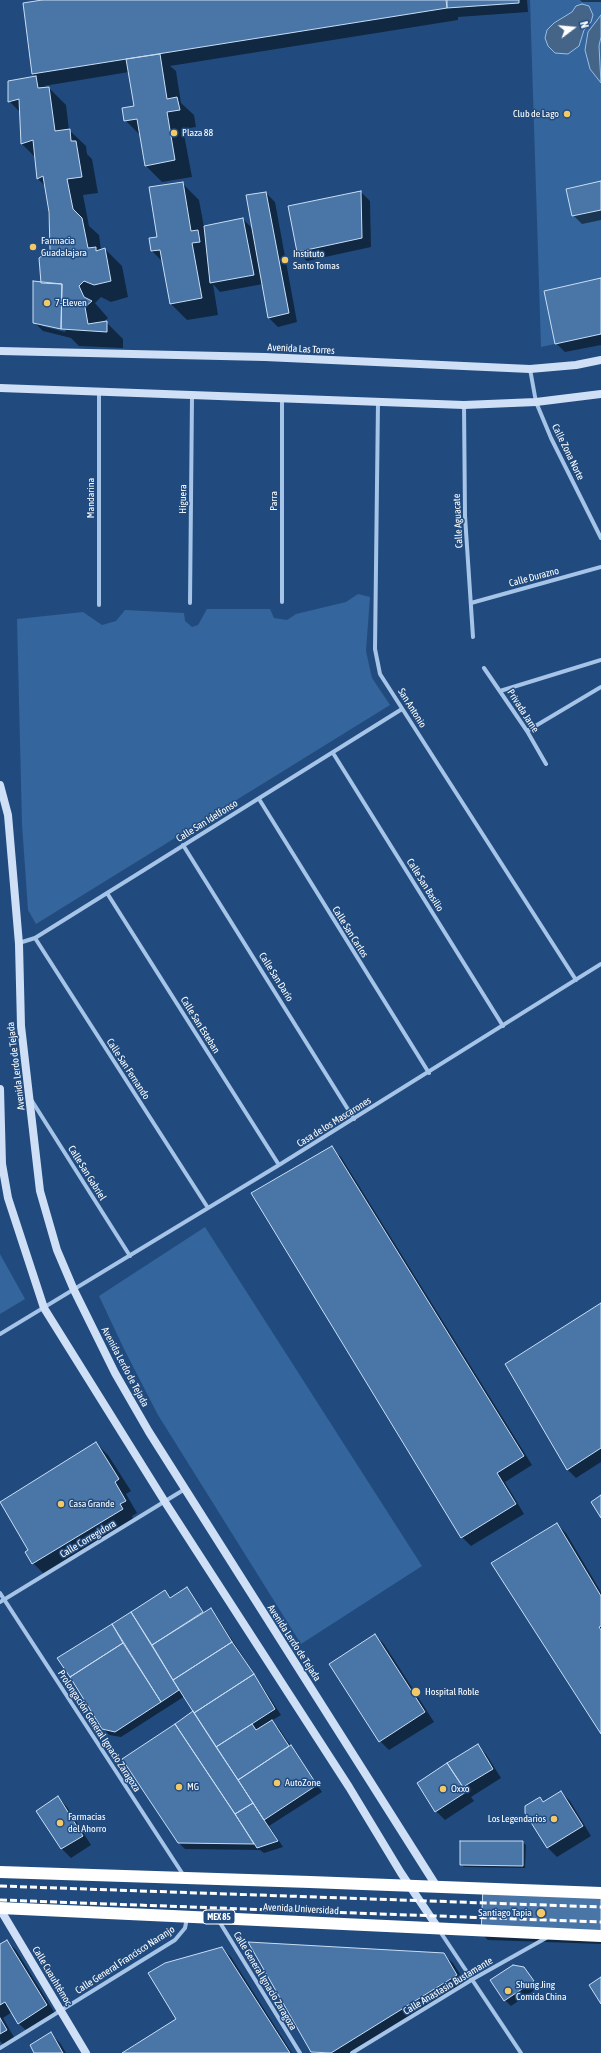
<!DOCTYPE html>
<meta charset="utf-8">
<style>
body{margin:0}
#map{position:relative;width:601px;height:2053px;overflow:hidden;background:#214b7e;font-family:"Asap Condensed",sans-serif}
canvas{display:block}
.north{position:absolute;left:553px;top:8px;width:40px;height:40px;-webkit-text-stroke:3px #214b7e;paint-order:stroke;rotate:74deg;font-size:11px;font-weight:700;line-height:16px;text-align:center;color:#fff}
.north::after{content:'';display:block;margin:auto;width:14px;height:18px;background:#fff;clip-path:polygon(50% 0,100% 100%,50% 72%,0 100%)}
</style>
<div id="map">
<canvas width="601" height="2053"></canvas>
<div class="north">N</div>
</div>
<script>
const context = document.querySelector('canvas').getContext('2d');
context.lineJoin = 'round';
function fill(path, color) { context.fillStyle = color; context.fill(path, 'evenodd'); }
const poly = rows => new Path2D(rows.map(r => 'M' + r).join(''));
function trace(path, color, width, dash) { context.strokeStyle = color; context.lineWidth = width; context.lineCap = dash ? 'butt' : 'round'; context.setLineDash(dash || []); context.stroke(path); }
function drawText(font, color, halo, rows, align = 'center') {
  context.font = font + ' "Asap Condensed",sans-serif'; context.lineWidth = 3; context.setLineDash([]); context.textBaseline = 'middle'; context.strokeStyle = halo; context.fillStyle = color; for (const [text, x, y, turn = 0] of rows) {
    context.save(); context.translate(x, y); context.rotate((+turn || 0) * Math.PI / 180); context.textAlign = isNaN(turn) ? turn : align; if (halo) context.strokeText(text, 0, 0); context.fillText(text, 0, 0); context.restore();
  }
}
fill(poly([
 [530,0,601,0,601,334,541,347],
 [358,594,370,597,366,651,372,678,390,705,36,924,28,910,22,824,17,619,83,612,102,625,116,621,125,610,184,613,185,621,192,627,198,625,207,609,270,609,274,618,287,620,296,614,346,602],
 [205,1227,422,1566,301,1644,158,1415,124,1349,99,1296],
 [0,1254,25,1299,0,1314]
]), '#34659c');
const water = poly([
 [582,4,589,6,593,15,591,22,584,30,579,46,568,54,555,53,548,46,545,38,547,30,554,23,572,12,576,6,582,4],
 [601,15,601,37,599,46,601,83,590,69,585,50,588,32,601,15]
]);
fill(water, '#446488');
trace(water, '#99bfe8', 1);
fill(poly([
 [48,0,527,0,528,12,458,17,458,20,170,66,176,71,181,103,194,115,196,127,183,129,192,177,162,182,145,165,141,136,125,120,135,107,129,72,44,86,49,88,66,105,69,130,86,146,87,154,92,159,98,193,83,195,89,226,99,235,101,250,105,249,122,266,128,297,111,302,101,297,95,303,108,318,102,323,106,322,123,339,123,348,79,346,71,338,43,331,34,322,42,283,51,251,47,196,46,187,38,179,36,158,22,144,21,113,9,101,9,81,36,77,33,74],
 [42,324,66,330,65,332,42,326],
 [580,0,601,0,601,2,582,2],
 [601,182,601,220,582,224,573,215],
 [182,183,199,200,204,227,243,219,253,229,266,193,275,202,297,322,278,327,269,318,263,284,220,292,213,284,218,315,187,320,170,303,164,263,152,251],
 [361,192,370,201,371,247,307,261,298,252,289,206],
 [601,279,601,345,565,352,556,343],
 [331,1148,341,1157,532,1465,505,1482,524,1514,471,1546,462,1537],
 [601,1304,601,1462,576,1478,567,1469],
 [96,1443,108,1455,131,1491,126,1494,137,1513,132,1516,134,1521,45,1575,33,1563,29,1550],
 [557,1524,566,1533,601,1592,601,1732],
 [187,1589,204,1613,210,1609,216,1615,281,1715,271,1721,278,1727,322,1792,269,1826,283,1847,264,1853,260,1850,185,1849,179,1843,124,1759,195,1712,185,1696,121,1737,109,1735,103,1728,111,1625,165,1591,171,1597],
 [375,1635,384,1644,434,1722,389,1750,380,1741,330,1664],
 [477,1745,486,1754,501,1778,471,1797,474,1801,445,1820,436,1811,418,1783],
 [561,1792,570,1801,591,1836,557,1857,548,1848,526,1812,540,1798,544,1802],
 [58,1797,67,1807,91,1845,71,1858,62,1849,38,1811],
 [523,1842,526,1845,525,1868,464,1867,461,1864],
 [601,1891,601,1944,488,1940,482,1934],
 [7,1941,16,1950,56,2015,28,2032,18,2023,12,2012,3,2018,15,2039,5,2046,0,2041,0,1945],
 [222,1948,231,1957,292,2053,124,2053,177,2020],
 [443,1954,453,1963,466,1984,354,2053,314,2053,312,2051],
 [524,1968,539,1987,511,2006,505,2000],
 [51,2034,60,2043,66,2053,35,2053]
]), '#0007');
const building = poly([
 [42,0,446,0,447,8,32,74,23,3,42,0],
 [447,0,519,0,519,3,447,8,447,0],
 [160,54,167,99,177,97,180,110,167,112,175,160,145,166,137,119,124,121,122,108,134,106,126,59,160,54],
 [36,76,38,88,49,87,55,131,70,129,71,141,76,141,82,177,67,179,73,209,82,218,88,248,96,247,96,251,105,248,111,281,94,285,84,281,79,286,84,297,92,301,85,307,88,324,107,321,107,332,61,329,62,284,41,283,39,258,50,250,49,212,43,176,37,179,33,140,21,144,19,99,8,102,8,81,36,76],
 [601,181,601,210,572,216,566,189,601,181],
 [183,182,191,231,198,230,200,242,192,243,202,298,170,304,160,250,151,251,149,238,157,237,149,187,183,182],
 [361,191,362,238,297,252,288,206,361,191],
 [266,192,289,313,268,318,246,195,266,192],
 [243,218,254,275,210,283,204,226,243,218],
 [601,278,601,334,555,344,544,291,601,278],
 [33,281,62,284,61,329,33,323,33,281],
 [332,1146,524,1456,497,1473,516,1504,461,1538,251,1193,332,1146],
 [601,1303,601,1448,567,1470,505,1364,601,1303],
 [96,1442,119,1479,115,1482,126,1501,120,1504,123,1509,32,1564,25,1552,28,1550,0,1502,96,1442],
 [601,1495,601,1518,591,1502,601,1495],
 [557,1523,601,1596,601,1626,599,1627,601,1630,601,1734,491,1563,557,1523],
 [187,1587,203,1612,152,1645,131,1612,165,1590,170,1598,187,1587],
 [211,1608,232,1642,173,1680,152,1645,211,1608],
 [131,1612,179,1690,161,1702,112,1624,131,1612],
 [112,1624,123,1643,70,1677,57,1658,112,1624],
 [375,1634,425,1712,379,1742,329,1664,375,1634],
 [232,1642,254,1674,194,1713,173,1680,232,1642],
 [123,1643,161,1702,115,1732,102,1729,70,1677,123,1643],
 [254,1674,275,1709,216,1747,194,1713,254,1674],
 [193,1711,253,1803,235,1814,175,1724,193,1711],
 [272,1720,289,1746,238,1780,216,1747,252,1724,256,1730,272,1720],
 [175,1724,235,1814,254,1844,178,1843,122,1759,175,1724],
 [478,1744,493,1769,463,1787,447,1763,478,1744],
 [291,1745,317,1785,264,1820,238,1780,291,1745],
 [447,1763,466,1792,435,1812,417,1783,447,1763],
 [561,1791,583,1826,547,1848,525,1813,525,1806,540,1797,543,1802,561,1791],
 [58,1796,83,1836,61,1849,36,1811,58,1796],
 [253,1803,264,1820,278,1841,257,1848,235,1814,253,1803],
 [460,1841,523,1841,523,1866,460,1865,460,1841],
 [483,1886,601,1890,601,1939,481,1935,483,1886],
 [7,1940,47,2005,18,2024,5,2002,0,2005,0,1944,7,1940],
 [248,1942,444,1953,457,1975,331,2053,311,2052,248,1942],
 [222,1947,290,2053,122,2053,176,2019,148,1973,165,1963,222,1947],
 [513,1965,524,1967,534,1981,504,2001,490,1980,513,1965],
 [601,1977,601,2004,589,1985,601,1977],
 [0,2018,7,2030,0,2034,0,2018],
 [51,2032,63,2053,34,2053,30,2045,51,2032]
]);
fill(building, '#4a75a7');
trace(building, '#c9def5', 1);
trace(poly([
 [530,369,536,402,551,438,601,538],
 [99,392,99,605],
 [378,402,375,649,380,674,576,980],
 [464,405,465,516,473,637],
 [282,602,282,399],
 [190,603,192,396],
 [471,603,601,567],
 [484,668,527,731,546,764],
 [500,691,601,660],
 [527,731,601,687],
 [333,753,503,1026],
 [259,799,429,1073],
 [183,845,354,1119],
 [107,893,279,1165],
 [35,938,208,1208],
 [19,943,35,938,402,709],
 [32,1101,130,1256],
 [0,1334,279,1165,601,964],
 [0,1593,184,1876],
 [0,1602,185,1489],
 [219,1921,300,2053],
 [439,1930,521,2053],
 [0,2048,175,1940,185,1928,187,1918],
 [352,2053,473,1979,546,1938]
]), '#a5c4e7', 4);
trace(poly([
 [0,351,265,357,530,369,576,365,601,360],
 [0,388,464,405,536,402,601,394],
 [0,785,8,815,19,944,21,1026,40,1191,57,1250,74,1290,115,1373,149,1432,437,1887],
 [0,1089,2,1164,8,1198,44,1308,165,1502,349,1787,401,1873,438,1928],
 [0,1909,86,2053]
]), '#cfe0f6', 8);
trace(poly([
 [0,1872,310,1882,601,1893],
 [0,1908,601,1936]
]), '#fff', 12);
trace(poly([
 [0,1886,601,1907],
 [0,1900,601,1922]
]), '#fff', 3, [7, 3]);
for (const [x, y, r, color] of [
 [567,114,4,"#f3c867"],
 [174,133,4,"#f3c867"],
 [33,247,4,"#f3c867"],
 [285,260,4,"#f3c867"],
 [47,303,4,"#f3c867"],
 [61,1504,4,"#f3c867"],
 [416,1692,5,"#f3c867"],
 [277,1783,4,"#f3c867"],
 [179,1787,4,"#f3c867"],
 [443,1789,4,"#f3c867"],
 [554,1819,4,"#f3c867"],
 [60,1823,4,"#f3c867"],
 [541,1913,5,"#f3c867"],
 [508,1991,4,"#f3c867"]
]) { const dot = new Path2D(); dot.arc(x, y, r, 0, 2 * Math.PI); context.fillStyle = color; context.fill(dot); trace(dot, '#214b7e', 1.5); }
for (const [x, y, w] of [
 [219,1917,32]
]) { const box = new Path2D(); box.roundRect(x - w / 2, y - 7, w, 14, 3); context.fillStyle = '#214b7e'; context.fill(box); trace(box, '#fff', 1); }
drawText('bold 9px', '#fff', null, [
 ["MEX 85",219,1917]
]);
drawText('10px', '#fff', '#214b7e', [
 ["Club de Lago",559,114,"right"],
 ["Plaza 88",182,133],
 ["Farmacia",41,241],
 ["Guadalajara",41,253],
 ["Instituto",293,254],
 ["Santo Tomas",293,266],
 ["7-Eleven",55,303],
 ["Casa Grande",69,1504],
 ["Hospital Roble",425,1692],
 ["AutoZone",285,1783],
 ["MG",187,1787],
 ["Oxxo",451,1789],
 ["Farmacias",68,1817],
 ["del Ahorro",68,1829],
 ["Los Legendarios",546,1819,"right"],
 ["Santiago Tapia",532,1913,"right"],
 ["Shung Jing",516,1985],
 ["Comida China",516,1997]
], 'left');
drawText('10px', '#fff', '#214b7e', [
 ["Avenida Las Torres",301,349,3],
 ["Calle Zona Norte",568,452,64],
 ["Mandarina",91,498,-90],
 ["Higuera",183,499,-89],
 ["Parra",274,501,-90],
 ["Calle Aguacate",458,521,-93],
 ["Calle Durazno",534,577,-15],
 ["San Antonio",412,708,58],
 ["Privada Jame",523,711,57],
 ["Calle San Idelfonso",207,821,-32],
 ["Calle San Basilio",425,885,58],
 ["Calle San Carlos",350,932,58],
 ["Calle San Darío",276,977,58],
 ["Calle San Esteban",200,1025,58],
 ["Avenida Lerdo de Tejada",16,1066,-97],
 ["Calle San Fernando",128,1069,57],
 ["Casa de los Mascarones",334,1122,-32],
 ["Calle San Gabriel",87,1173,58],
 ["Avenida Lerdo de Tejada",125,1367,62],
 ["Calle Corregidora",88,1539,-31],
 ["Avenida Lerdo de Tejada",294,1643,57],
 ["Prolongación General Ignacio Zaragoza",99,1731,57],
 ["Avenida Universidad",301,1909,3],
 ["Calle General Francisco Naranjo",125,1960,-33],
 ["Calle Cuauhtémoc",52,1976,59],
 ["Calle General Ignacio Zaragoza",265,1981,59],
 ["Calle Anastasio Bustamante",448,1986,-31]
]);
</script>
